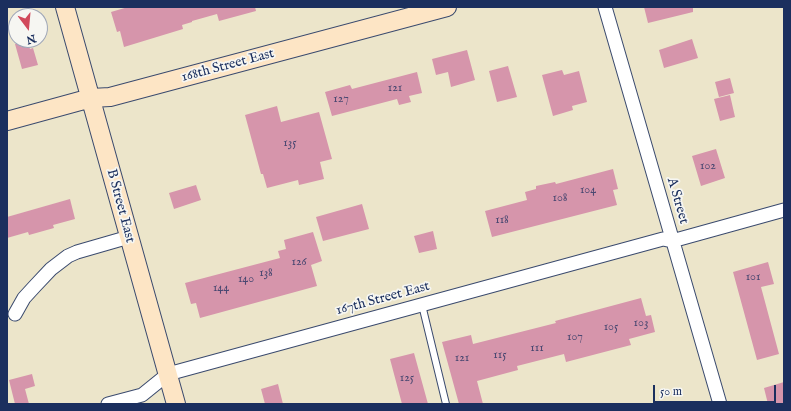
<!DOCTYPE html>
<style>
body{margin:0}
#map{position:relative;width:791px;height:411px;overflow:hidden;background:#ece5ca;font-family:"IM FELL English",serif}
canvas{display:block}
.frame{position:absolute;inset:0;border:8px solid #1b2f5e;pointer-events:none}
.north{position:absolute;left:8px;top:8px;width:40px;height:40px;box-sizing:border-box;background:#f6f6f2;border:1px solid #9ea6b7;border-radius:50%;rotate:164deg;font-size:11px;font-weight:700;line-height:16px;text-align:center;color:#1b2f5e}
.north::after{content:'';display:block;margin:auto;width:14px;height:18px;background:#d1495b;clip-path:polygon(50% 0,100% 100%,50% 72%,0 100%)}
.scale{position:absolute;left:653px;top:385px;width:123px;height:18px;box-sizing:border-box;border:2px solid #1b2f5e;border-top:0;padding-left:5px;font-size:12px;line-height:14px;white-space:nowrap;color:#1b2f5e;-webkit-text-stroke:3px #f6f6f2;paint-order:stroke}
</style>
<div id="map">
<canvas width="791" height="411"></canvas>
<div class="frame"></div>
<div class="north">N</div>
<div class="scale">50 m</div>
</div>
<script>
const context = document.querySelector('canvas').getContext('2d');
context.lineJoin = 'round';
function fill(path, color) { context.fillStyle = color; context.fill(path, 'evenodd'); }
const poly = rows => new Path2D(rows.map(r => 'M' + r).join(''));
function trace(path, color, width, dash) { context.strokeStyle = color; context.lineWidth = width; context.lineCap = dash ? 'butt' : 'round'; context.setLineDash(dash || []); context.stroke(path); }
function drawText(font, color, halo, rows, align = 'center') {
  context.font = font + ' "IM FELL English",serif'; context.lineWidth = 3.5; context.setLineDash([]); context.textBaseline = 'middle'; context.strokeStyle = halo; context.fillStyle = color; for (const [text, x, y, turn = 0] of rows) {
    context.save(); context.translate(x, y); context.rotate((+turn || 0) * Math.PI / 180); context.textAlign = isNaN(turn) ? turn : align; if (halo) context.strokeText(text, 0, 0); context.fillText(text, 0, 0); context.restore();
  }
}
fill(poly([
 [128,7,255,7,256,11,219,21,217,14,192,21,192,22,182,25,183,29,124,47,120,31,117,32,111,12],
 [644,7,693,7,693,12,648,23],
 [692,39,698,58,664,68,659,50],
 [27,40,30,49,33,48,38,65,22,69,15,44],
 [467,50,475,80,451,87,448,72,436,75,432,59],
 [508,66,517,97,497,102,489,71],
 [562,70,564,75,579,71,587,102,572,106,573,110,553,116,542,75],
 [417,72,422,93,409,96,411,102,399,105,397,99,332,116,325,92,350,85,352,89],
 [730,78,734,93,719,97,715,82],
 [730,95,735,117,720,121,714,99],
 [277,106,281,122,319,112,332,159,320,162,324,179,299,185,298,180,267,188,263,174,261,174,245,115],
 [716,149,725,178,701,186,692,156],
 [613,169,618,189,613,190,617,205,492,237,485,211,527,200,525,192,536,189,536,186,555,182,556,184],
 [196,185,201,200,174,209,169,193],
 [70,199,75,219,53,225,54,228,29,235,28,232,7,238,7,217],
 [362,204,369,229,323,241,316,217],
 [433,231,437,249,419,253,414,236],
 [313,232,322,261,311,265,317,286,200,318,196,303,191,304,185,283,280,258,278,251,286,249,284,240],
 [768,262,774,284,761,287,779,354,757,360,733,272],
 [641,298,646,316,651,315,655,332,629,339,631,345,566,362,564,354,517,366,518,370,477,381,483,404,459,404,442,342,471,335,473,344,556,323,555,321],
 [414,353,428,404,402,404,390,359],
 [32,374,35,386,25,389,29,404,15,404,9,380],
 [784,382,784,404,768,404,764,388],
 [278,384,283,404,265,404,261,389]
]), '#d695ab');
const lane = poly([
 [422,305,446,404]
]);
const street = poly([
 [605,7,720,404],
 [15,314,24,298,35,286,51,269,68,256,77,252,129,237],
 [108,404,142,395,168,374,663,239,672,241,784,210]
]);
const secondary = poly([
 [65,7,176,404],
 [7,121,91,98,110,97,447,7]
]);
trace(lane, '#3a4a6e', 8);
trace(street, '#3a4a6e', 15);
trace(secondary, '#3a4a6e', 20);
trace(lane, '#fff', 6);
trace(street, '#fff', 13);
trace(secondary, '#fde5c5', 18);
drawText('12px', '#4a4871', null, [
 ["121",395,89],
 ["127",341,100],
 ["135",290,144],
 ["102",708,167],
 ["104",588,191],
 ["108",560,199],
 ["118",502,221],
 ["126",299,263],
 ["138",266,274],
 ["101",753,278],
 ["140",246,280],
 ["144",221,289],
 ["103",641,324],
 ["105",611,328],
 ["107",575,338],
 ["111",537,349],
 ["115",500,356],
 ["121",462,359],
 ["125",407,379]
]);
drawText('14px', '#1b2f5e', '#f6f6f2', [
 ["168th Street East",228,66,-15],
 ["A Street",677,201,74],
 ["B Street East",120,206,75],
 ["167th Street East",383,299,-15]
]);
</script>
